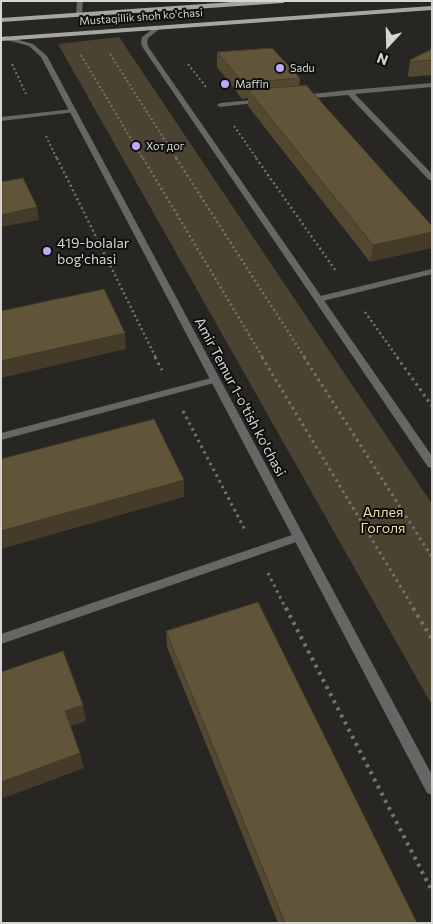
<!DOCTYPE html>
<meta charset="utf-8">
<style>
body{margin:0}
#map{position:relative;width:433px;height:924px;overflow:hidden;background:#272623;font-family:Commissioner,sans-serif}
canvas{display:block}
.frame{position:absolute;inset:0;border:2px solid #d7d6d4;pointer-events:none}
.north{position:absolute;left:363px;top:20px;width:50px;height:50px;-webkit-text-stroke:4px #0f0f0e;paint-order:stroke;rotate:201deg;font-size:14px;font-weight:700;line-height:20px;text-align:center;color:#d7d6d4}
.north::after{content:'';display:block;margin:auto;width:18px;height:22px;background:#d7d6d4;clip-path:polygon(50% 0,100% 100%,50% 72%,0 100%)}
</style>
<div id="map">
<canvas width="433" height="924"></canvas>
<div class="frame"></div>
<div class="north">N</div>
</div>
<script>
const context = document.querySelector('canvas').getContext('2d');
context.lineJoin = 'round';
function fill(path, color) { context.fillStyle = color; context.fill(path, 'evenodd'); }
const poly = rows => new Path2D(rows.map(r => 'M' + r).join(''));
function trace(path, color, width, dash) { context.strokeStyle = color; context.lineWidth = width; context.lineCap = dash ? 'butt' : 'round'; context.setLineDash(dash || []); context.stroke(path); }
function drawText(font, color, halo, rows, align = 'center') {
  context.font = font + ' Commissioner,sans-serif'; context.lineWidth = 4; context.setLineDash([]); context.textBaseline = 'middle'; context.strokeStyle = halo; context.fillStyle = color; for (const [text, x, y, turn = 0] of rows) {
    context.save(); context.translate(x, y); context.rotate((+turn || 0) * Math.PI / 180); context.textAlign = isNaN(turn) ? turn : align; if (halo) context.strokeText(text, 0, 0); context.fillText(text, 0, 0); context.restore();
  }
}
fill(poly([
 [119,37,432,504,432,705,58,44]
]), '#4a4332');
trace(poly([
 [110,54,177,159],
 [81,55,143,159],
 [12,64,26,94],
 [188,64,206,87],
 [234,126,257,159],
 [46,136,57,159]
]), '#747371', 2, [2, 2.5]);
trace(poly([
 [57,158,156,358],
 [143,158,263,358],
 [176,158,305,358],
 [256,158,336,271],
 [365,312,398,358]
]), '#747371', 2.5, [2, 3]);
trace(poly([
 [155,357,162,370],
 [262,357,414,609],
 [304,357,432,557],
 [397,357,432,406],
 [183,411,245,530],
 [268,573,286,609]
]), '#747371', 3, [2.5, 4]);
trace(poly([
 [286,608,432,891],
 [413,608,432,639]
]), '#747371', 4, [3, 5]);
fill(poly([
 [432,83,432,87,355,94,432,174,432,180,429,180,348,95,303,99,300,97,303,95,349,90,432,83],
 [262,99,264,100,264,102,220,107,217,105,220,103,262,99],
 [73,109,75,110,75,112,1,121,1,117,73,109],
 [432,269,432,274,319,302,315,299,316,297,432,269],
 [215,377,218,378,220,380,218,382,1,440,1,433,215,377],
 [298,533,302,534,303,537,302,540,1,644,1,634,298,533]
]), '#666664');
fill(poly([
 [77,1,83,1,82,15,79,17,76,15,77,1],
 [157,26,162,27,148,38,147,43,149,48,432,456,432,468,428,467,143,48,141,43,142,37,157,26],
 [5,36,33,44,47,56,432,775,432,795,427,793,41,57,29,46,3,39,3,37,5,36]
]), '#666664');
fill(poly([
 [247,1,286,1,283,3,1,22,1,18,247,1],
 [432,6,432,10,1,41,1,37,432,6]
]), '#a7a5a2');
fill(poly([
 [432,49,432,75,409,77,408,75,410,60],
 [217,52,300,78,299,86,432,226,370,262,248,106,248,98,242,99,217,67],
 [166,631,417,923,278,923,167,647]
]), '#534931');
fill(poly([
 [37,207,39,220,1,227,1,215],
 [432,232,432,248,370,262,373,245],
 [125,333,126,349,1,378,1,361],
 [184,480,184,497,1,549,1,531],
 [83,705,86,721,69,727,65,711],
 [80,753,84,768,1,799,1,782]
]), '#443c28');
const building = poly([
 [272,48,300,78,243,83,217,52,272,48],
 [432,49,432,60,411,62,410,60,432,49],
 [306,85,432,226,432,232,373,245,248,90,306,85],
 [23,178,37,207,1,215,1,182,23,178],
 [104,289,125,333,1,361,1,311,104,289],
 [154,419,184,480,1,531,1,459,154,419],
 [258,602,417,923,285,923,166,631,258,602],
 [63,651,83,705,65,711,80,753,1,782,1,672,63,651]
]);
fill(building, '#615539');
trace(building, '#443c28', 1);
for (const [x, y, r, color] of [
 [280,68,5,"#bea9f5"],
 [225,84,5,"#bea9f5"],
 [136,146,5,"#bea9f5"],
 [47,251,5,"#bea9f5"]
]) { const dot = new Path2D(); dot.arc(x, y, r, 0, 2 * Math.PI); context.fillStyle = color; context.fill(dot); trace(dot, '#0f0f0e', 2); }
drawText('11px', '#d7d6d4', '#0f0f0e', [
 ["Mustaqillik shoh ko'chasi",141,17,-4]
]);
drawText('11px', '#d7d6d4', '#0f0f0e', [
 ["Sadu",290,68],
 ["Maffin",235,84],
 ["Хот дог",146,146]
], 'left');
drawText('14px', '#d7d6d4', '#0f0f0e', [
 ["419-bolalar",57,243],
 ["bog'chasi",57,259]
], 'left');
drawText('14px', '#d7d6d4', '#0f0f0e', [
 ["Amir Temur 1-o'tish ko'chasi",240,397,62]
]);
drawText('14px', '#f5dda7', '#0f0f0e', [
 ["Аллея",383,512],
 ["Гоголя",383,528]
]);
</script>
